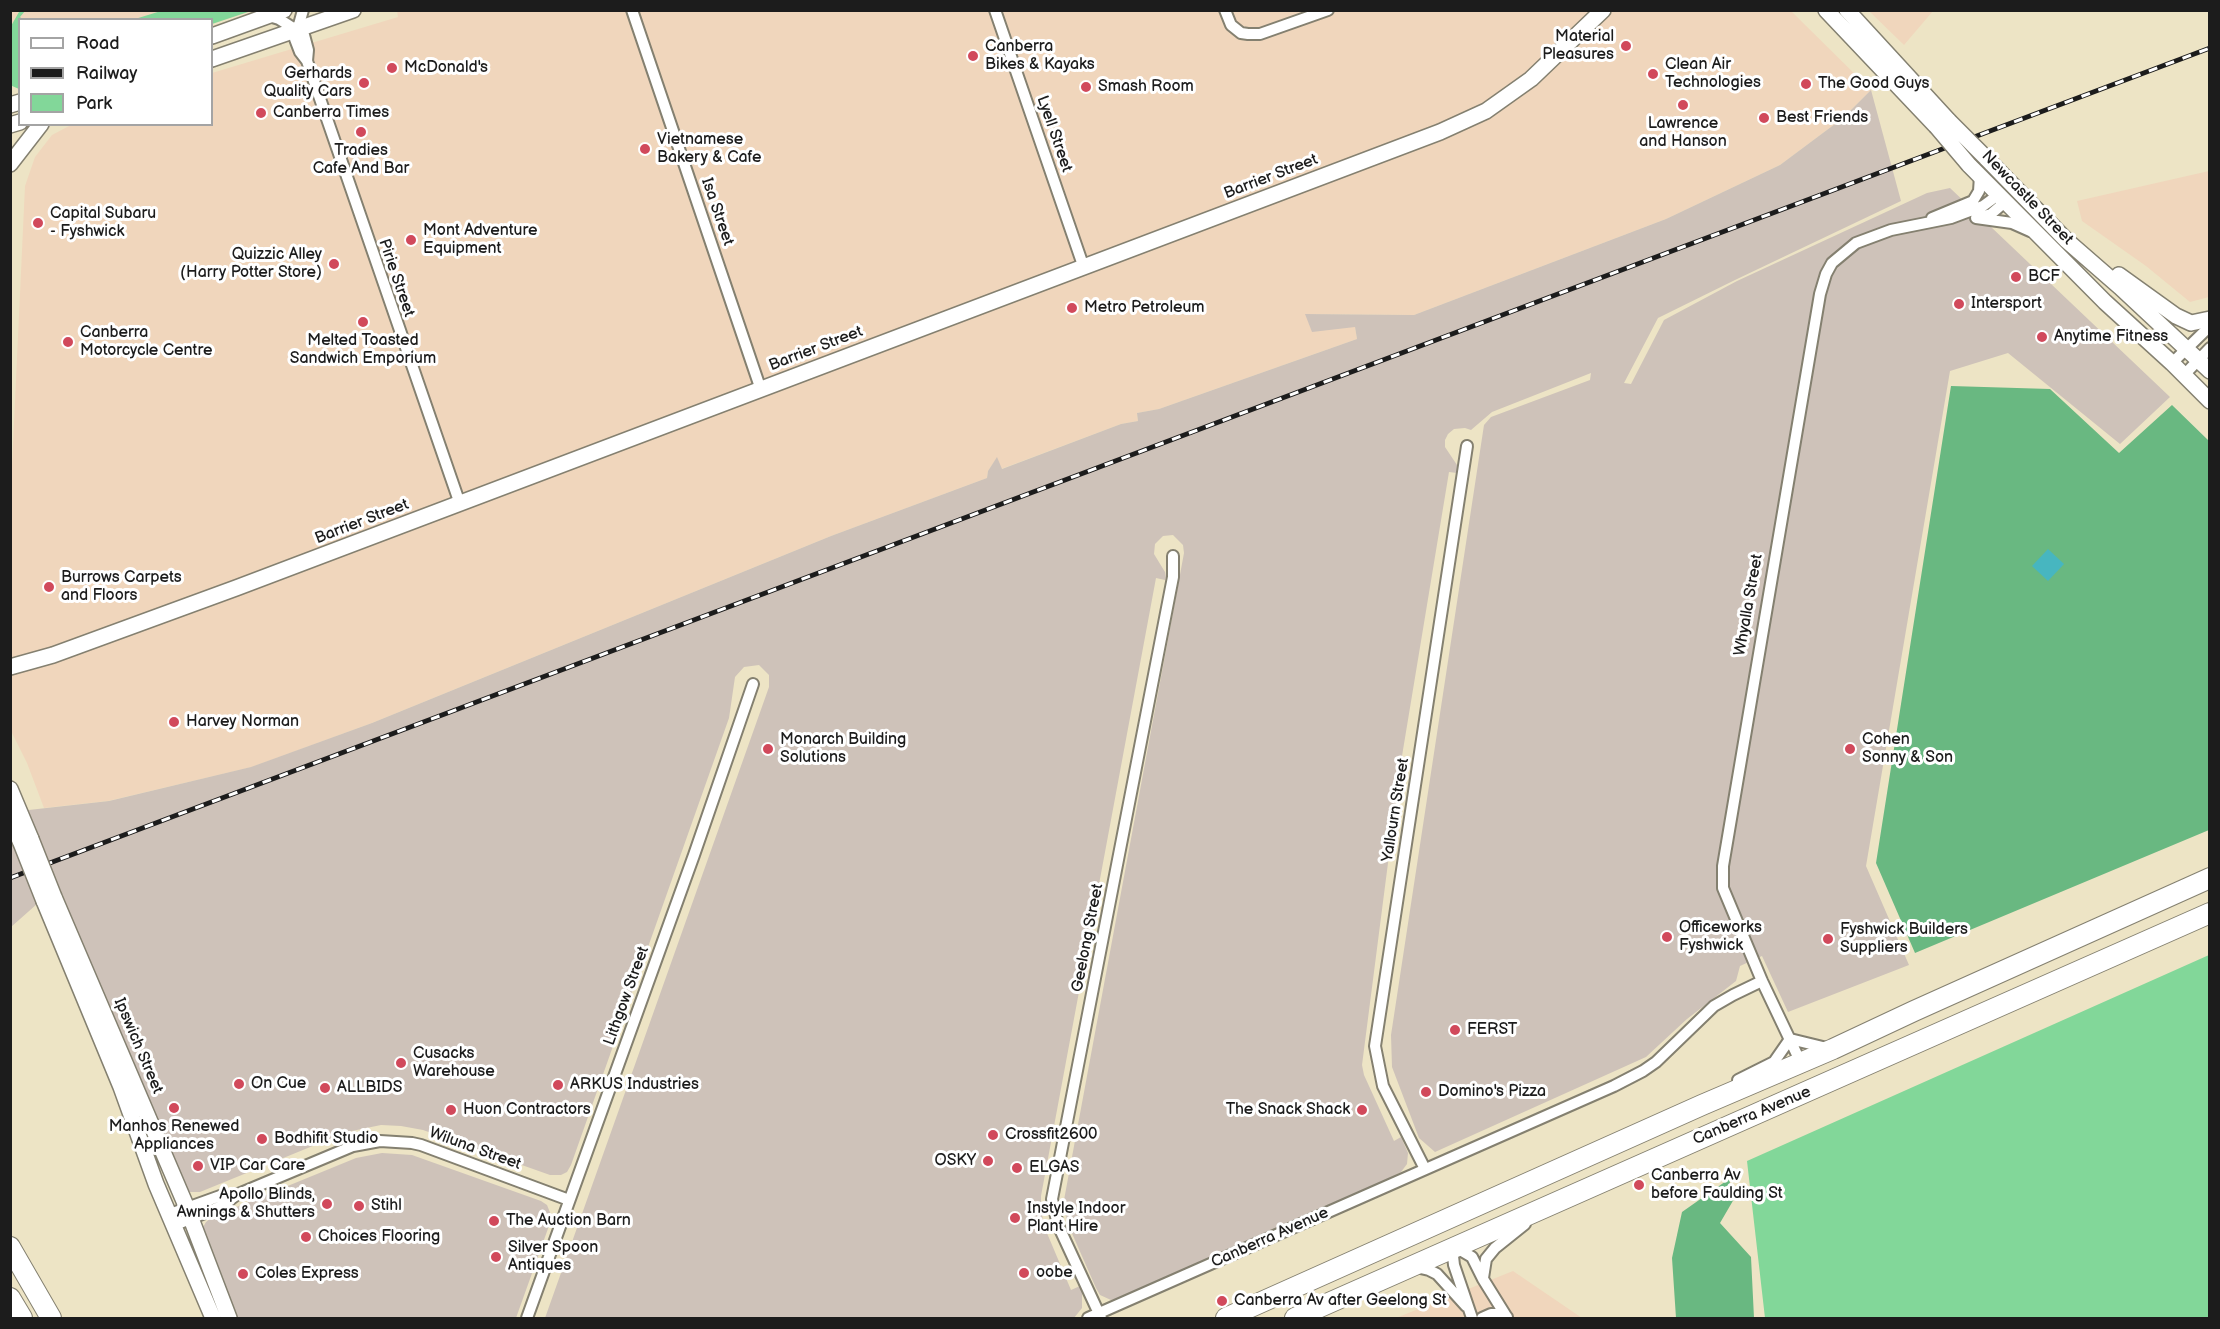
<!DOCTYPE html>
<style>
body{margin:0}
#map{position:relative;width:2220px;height:1329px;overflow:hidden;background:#ede4c5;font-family:"Balsamiq Sans",sans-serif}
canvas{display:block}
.frame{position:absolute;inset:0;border:12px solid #1c1c1c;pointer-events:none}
.legend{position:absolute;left:18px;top:18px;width:195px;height:108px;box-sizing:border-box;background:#fff;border:2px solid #a4a4a4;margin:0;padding:8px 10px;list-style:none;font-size:18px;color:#1c1c1c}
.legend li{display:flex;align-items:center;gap:12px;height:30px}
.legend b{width:30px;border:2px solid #a4a4a4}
</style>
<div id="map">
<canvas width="2220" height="1329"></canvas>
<div class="frame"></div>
<ul class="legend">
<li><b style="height:8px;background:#fff"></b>Road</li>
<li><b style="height:8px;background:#1c1c1c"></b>Railway</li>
<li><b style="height:16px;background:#82d799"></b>Park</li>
</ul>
</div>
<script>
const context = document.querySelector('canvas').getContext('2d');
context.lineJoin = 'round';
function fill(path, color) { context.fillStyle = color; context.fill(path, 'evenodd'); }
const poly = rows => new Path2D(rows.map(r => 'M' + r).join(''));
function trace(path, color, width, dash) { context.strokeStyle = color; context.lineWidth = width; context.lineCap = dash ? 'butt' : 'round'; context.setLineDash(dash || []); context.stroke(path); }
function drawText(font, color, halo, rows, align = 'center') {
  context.font = font + ' "Balsamiq Sans",sans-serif'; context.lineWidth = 6; context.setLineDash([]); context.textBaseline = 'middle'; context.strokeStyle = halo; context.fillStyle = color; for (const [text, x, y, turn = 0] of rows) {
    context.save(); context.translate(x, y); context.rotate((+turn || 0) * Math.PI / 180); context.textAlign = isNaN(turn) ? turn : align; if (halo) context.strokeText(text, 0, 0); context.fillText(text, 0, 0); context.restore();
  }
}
fill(poly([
 [12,10,251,11,212,24,212,20,20,20,19,89,11,85],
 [397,10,1790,10,1871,90,1843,118,1780,165,1666,219,1414,315,1306,314,1355,327,1357,339,1159,409,1137,413,1138,421,1121,424,1001,469,997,458,988,471,987,478,831,536,372,723,252,767,108,801,44,808,27,763,11,731,11,488,25,186,35,157,52,135,71,125,212,124,212,73,398,17],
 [1869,11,1933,11,1904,45],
 [2209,171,2209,297,2190,302,2146,266,2082,221,2077,201],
 [1513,1271,1582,1318,1396,1318]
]), '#f0d6bc');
fill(poly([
 [1871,90,1901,201,1735,280,1658,318,1624,383,1631,384,1664,320,1737,281,1927,193,1950,188,2170,397,2120,444,2008,353,1950,371,1866,866,1909,965,1788,1012,1762,956,1740,966,1736,981,1687,1019,1646,1057,1435,1152,1419,1138,1392,1067,1391,1035,1484,425,1491,417,1590,380,1591,373,1492,412,1471,430,1465,428,1454,429,1448,434,1445,440,1445,447,1457,465,1457,473,1449,472,1401,762,1362,1065,1364,1075,1394,1141,1401,1137,1408,1153,1407,1164,1401,1172,1390,1178,1117,1299,1111,1300,1100,1295,1096,1288,1067,1222,1064,1200,1184,553,1183,545,1173,535,1163,536,1155,544,1154,554,1165,572,1166,577,1165,580,1156,578,1041,1196,1041,1209,1044,1226,1071,1290,1080,1286,1082,1292,1082,1308,1074,1318,545,1318,769,687,769,675,759,665,744,667,735,677,729,718,571,1165,567,1172,561,1175,550,1175,423,1130,401,1126,381,1125,347,1132,200,1192,190,1192,185,1188,37,904,11,927,11,812,109,801,251,767,372,723,831,536,987,478,988,471,997,457,1002,469,1121,424,1138,421,1137,413,1159,409,1357,339,1355,327,1312,332,1305,314,1414,315,1666,219,1780,165,1843,118],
 [382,1153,412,1155,541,1201,547,1205,551,1215,550,1223,516,1318,237,1318,203,1237,202,1229,206,1222,212,1217,356,1158]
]), '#cec2b9');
fill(poly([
 [161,11,161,10,251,11,212,24,212,20,135,19],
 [19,12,25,11,20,17,22,19,20,20,18,54,19,89,10,85,11,26],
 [2209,955,2209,1318,1765,1318,1747,1161]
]), '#82d799');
fill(poly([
 [1951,386,2050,389,2119,453,2172,405,2209,441,2209,830,1915,953,1876,863],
 [1729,1179,1734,1199,1720,1223,1751,1257,1754,1318,1676,1318,1672,1258,1682,1212]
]), '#69b881');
fill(poly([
 [2048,549,2064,564,2048,581,2032,566]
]), '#47b6c0');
const street = poly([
 [303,10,295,39,300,52,307,61,460,504],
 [632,10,761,390],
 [995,10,1084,268],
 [1225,10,1231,25,1241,33,1248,34,1260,34,1328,10],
 [269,16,279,19,304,35,308,50,307,61],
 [1981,217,1991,214,2005,202],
 [1932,218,1973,201,1979,191,1980,176],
 [1976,218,2012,223,2030,231],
 [2172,363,2210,326],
 [2184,375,2210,348],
 [1790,1039,1831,1049],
 [1801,1063,1762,981,1723,888,1723,866,1820,294,1826,274,1832,263,1856,243,1891,230,1951,218,1983,206,1998,195],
 [1738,1080,1774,1062,1790,1039],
 [1425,1169,1383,1086,1375,1046,1467,446],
 [170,1214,220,1196,234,1196],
 [175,1225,222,1206,236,1195,353,1146,380,1141,412,1143,421,1145,569,1200],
 [1416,1267,1429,1270,1437,1274,1466,1306],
 [1483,1278,1486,1259,1495,1248,1525,1224],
 [527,1318,694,855,753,684],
 [1088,1318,1614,1086,1643,1071,1656,1062,1714,1006,1733,995,1762,981],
 [1101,1318,1058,1225,1052,1199,1173,577,1173,556],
 [1472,1318,1454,1265,1453,1256,1455,1247,1472,1257,1483,1279,1506,1316],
 [1482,1318,1491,1314,1499,1314,1507,1317]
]);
const secondary = poly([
 [1826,10,1936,126],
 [1847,10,1949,121],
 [212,36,284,10],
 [212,59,353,10],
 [10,105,20,102],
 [10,125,20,122],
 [1986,158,2066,240,2120,287,2210,371],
 [10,164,41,124],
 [1969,165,2105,302,2172,363,2210,401],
 [2119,275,2176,316,2191,323,2210,319],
 [10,667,53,655,236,588,1440,132,1486,111,1531,79,1603,10],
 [10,789,31,839],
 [10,819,21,843],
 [54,897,187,1208,229,1318],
 [44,901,121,1087,156,1184,213,1318]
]);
const highway = poly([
 [10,1247,51,1318],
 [10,1298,22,1318],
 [1226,1318,1702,1105,1833,1049,1914,1011,2210,878],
 [1295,1318,2210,913]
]);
trace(street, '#848070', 14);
trace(secondary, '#848070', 18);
trace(highway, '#848070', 22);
trace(street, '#fff', 10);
trace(secondary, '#fff', 15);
trace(highway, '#fff', 20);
const rail = poly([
 [10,878,2210,48]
]);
trace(rail, '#1c1c1c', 5);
trace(rail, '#fff', 3, [9]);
const secondaryBridge = poly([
 [1949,121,1986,158],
 [1936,126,1969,165],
 [31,839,54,897],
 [21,843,44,901]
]);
trace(secondaryBridge, '#848070', 18, []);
trace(secondaryBridge, '#fff', 15);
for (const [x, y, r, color] of [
 [1626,46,6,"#d1495b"],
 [973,56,6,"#d1495b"],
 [392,68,6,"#d1495b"],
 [1653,74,6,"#d1495b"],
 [364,83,6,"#d1495b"],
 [1806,84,6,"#d1495b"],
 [1086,87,6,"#d1495b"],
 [1683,105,6,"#d1495b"],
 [261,113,6,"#d1495b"],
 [1764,118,6,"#d1495b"],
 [361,132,6,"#d1495b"],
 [645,149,6,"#d1495b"],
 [38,223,6,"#d1495b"],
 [411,240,6,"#d1495b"],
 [334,264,6,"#d1495b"],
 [2016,277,6,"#d1495b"],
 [1959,304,6,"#d1495b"],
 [1072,308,6,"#d1495b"],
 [363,322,6,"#d1495b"],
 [2042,337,6,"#d1495b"],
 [68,342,6,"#d1495b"],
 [49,587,6,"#d1495b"],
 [174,722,6,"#d1495b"],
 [768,749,6,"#d1495b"],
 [1850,749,6,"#d1495b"],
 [1667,937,6,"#d1495b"],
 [1828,939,6,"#d1495b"],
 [1455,1030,6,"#d1495b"],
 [401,1063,6,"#d1495b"],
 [239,1084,6,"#d1495b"],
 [558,1085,6,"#d1495b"],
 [325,1088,6,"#d1495b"],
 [1426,1092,6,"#d1495b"],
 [174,1108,6,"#d1495b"],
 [451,1110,6,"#d1495b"],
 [1362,1110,6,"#d1495b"],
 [993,1135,6,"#d1495b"],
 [262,1139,6,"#d1495b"],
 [988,1161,6,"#d1495b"],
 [198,1166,6,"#d1495b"],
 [1017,1168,6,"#d1495b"],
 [1639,1185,6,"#d1495b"],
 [327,1204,6,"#d1495b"],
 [359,1206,6,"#d1495b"],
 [1015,1218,6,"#d1495b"],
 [494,1221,6,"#d1495b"],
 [306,1237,6,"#d1495b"],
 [496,1257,6,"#d1495b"],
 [1024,1273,6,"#d1495b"],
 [243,1274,6,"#d1495b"],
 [1222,1301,6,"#d1495b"]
]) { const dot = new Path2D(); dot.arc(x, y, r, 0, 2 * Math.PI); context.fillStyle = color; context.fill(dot); trace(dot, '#fff', 2); }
drawText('16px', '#1c1c1c', '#fff', [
 ["Material",1614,37,"right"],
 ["Pleasures",1614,55,"right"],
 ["Canberra",985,47],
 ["Bikes & Kayaks",985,65],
 ["Clean Air",1665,65],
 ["Technologies",1665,83],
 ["McDonald's",404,68],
 ["Gerhards",352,74,"right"],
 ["Quality Cars",352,92,"right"],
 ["The Good Guys",1818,84],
 ["Smash Room",1098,87],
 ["Canberra Times",273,113],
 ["Best Friends",1776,118],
 ["Lawrence",1683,124,"center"],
 ["and Hanson",1683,142,"center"],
 ["Vietnamese",657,140],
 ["Bakery & Cafe",657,158],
 ["Tradies",361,151,"center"],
 ["Cafe And Bar",361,169,"center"],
 ["Capital Subaru",50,214],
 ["- Fyshwick",50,232],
 ["Mont Adventure",423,231],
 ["Equipment",423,249],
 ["Quizzic Alley",322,255,"right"],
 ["(Harry Potter Store)",322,273,"right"],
 ["BCF",2028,277],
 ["Intersport",1971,304],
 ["Metro Petroleum",1084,308],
 ["Canberra",80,333],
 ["Motorcycle Centre",80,351],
 ["Anytime Fitness",2054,337],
 ["Melted Toasted",363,341,"center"],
 ["Sandwich Emporium",363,359,"center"],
 ["Burrows Carpets",61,578],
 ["and Floors",61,596],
 ["Harvey Norman",186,722],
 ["Monarch Building",780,740],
 ["Solutions",780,758],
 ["Cohen",1862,740],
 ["Sonny & Son",1862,758],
 ["Officeworks",1679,928],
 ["Fyshwick",1679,946],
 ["Fyshwick Builders",1840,930],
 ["Suppliers",1840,948],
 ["FERST",1467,1030],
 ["Cusacks",413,1054],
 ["Warehouse",413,1072],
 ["On Cue",251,1084],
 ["ARKUS Industries",570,1085],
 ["ALLBIDS",337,1088],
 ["Domino's Pizza",1438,1092],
 ["Huon Contractors",463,1110],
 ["The Snack Shack",1350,1110,"right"],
 ["Manhos Renewed",174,1127,"center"],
 ["Appliances",174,1145,"center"],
 ["Crossfit2600",1005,1135],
 ["Bodhifit Studio",274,1139],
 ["OSKY",976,1161,"right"],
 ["VIP Car Care",210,1166],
 ["ELGAS",1029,1168],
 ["Canberra Av",1651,1176],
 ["before Faulding St",1651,1194],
 ["Apollo Blinds,",315,1195,"right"],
 ["Awnings & Shutters",315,1213,"right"],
 ["Stihl",371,1206],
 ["Instyle Indoor",1027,1209],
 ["Plant Hire",1027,1227],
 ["The Auction Barn",506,1221],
 ["Choices Flooring",318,1237],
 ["Silver Spoon",508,1248],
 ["Antiques",508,1266],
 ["oobe",1036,1273],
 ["Coles Express",255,1274],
 ["Canberra Av after Geelong St",1234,1301]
], 'left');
drawText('16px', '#1c1c1c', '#fff', [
 ["Lyell Street",1054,134,71],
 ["Barrier Street",1271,177,-21],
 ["Newcastle Street",2027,198,46],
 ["Isa Street",717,212,71],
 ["Pirie Street",396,278,71],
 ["Barrier Street",816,349,-21],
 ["Barrier Street",362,522,-21],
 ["Whyalla Street",1749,605,-80],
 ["Yallourn Street",1396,810,-81],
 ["Geelong Street",1088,938,-79],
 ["Lithgow Street",627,996,-70],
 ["Ipswich Street",138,1046,67],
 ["Canberra Avenue",1752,1116,-23],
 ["Wiluna Street",475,1149,20],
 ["Canberra Avenue",1270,1238,-24]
]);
</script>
